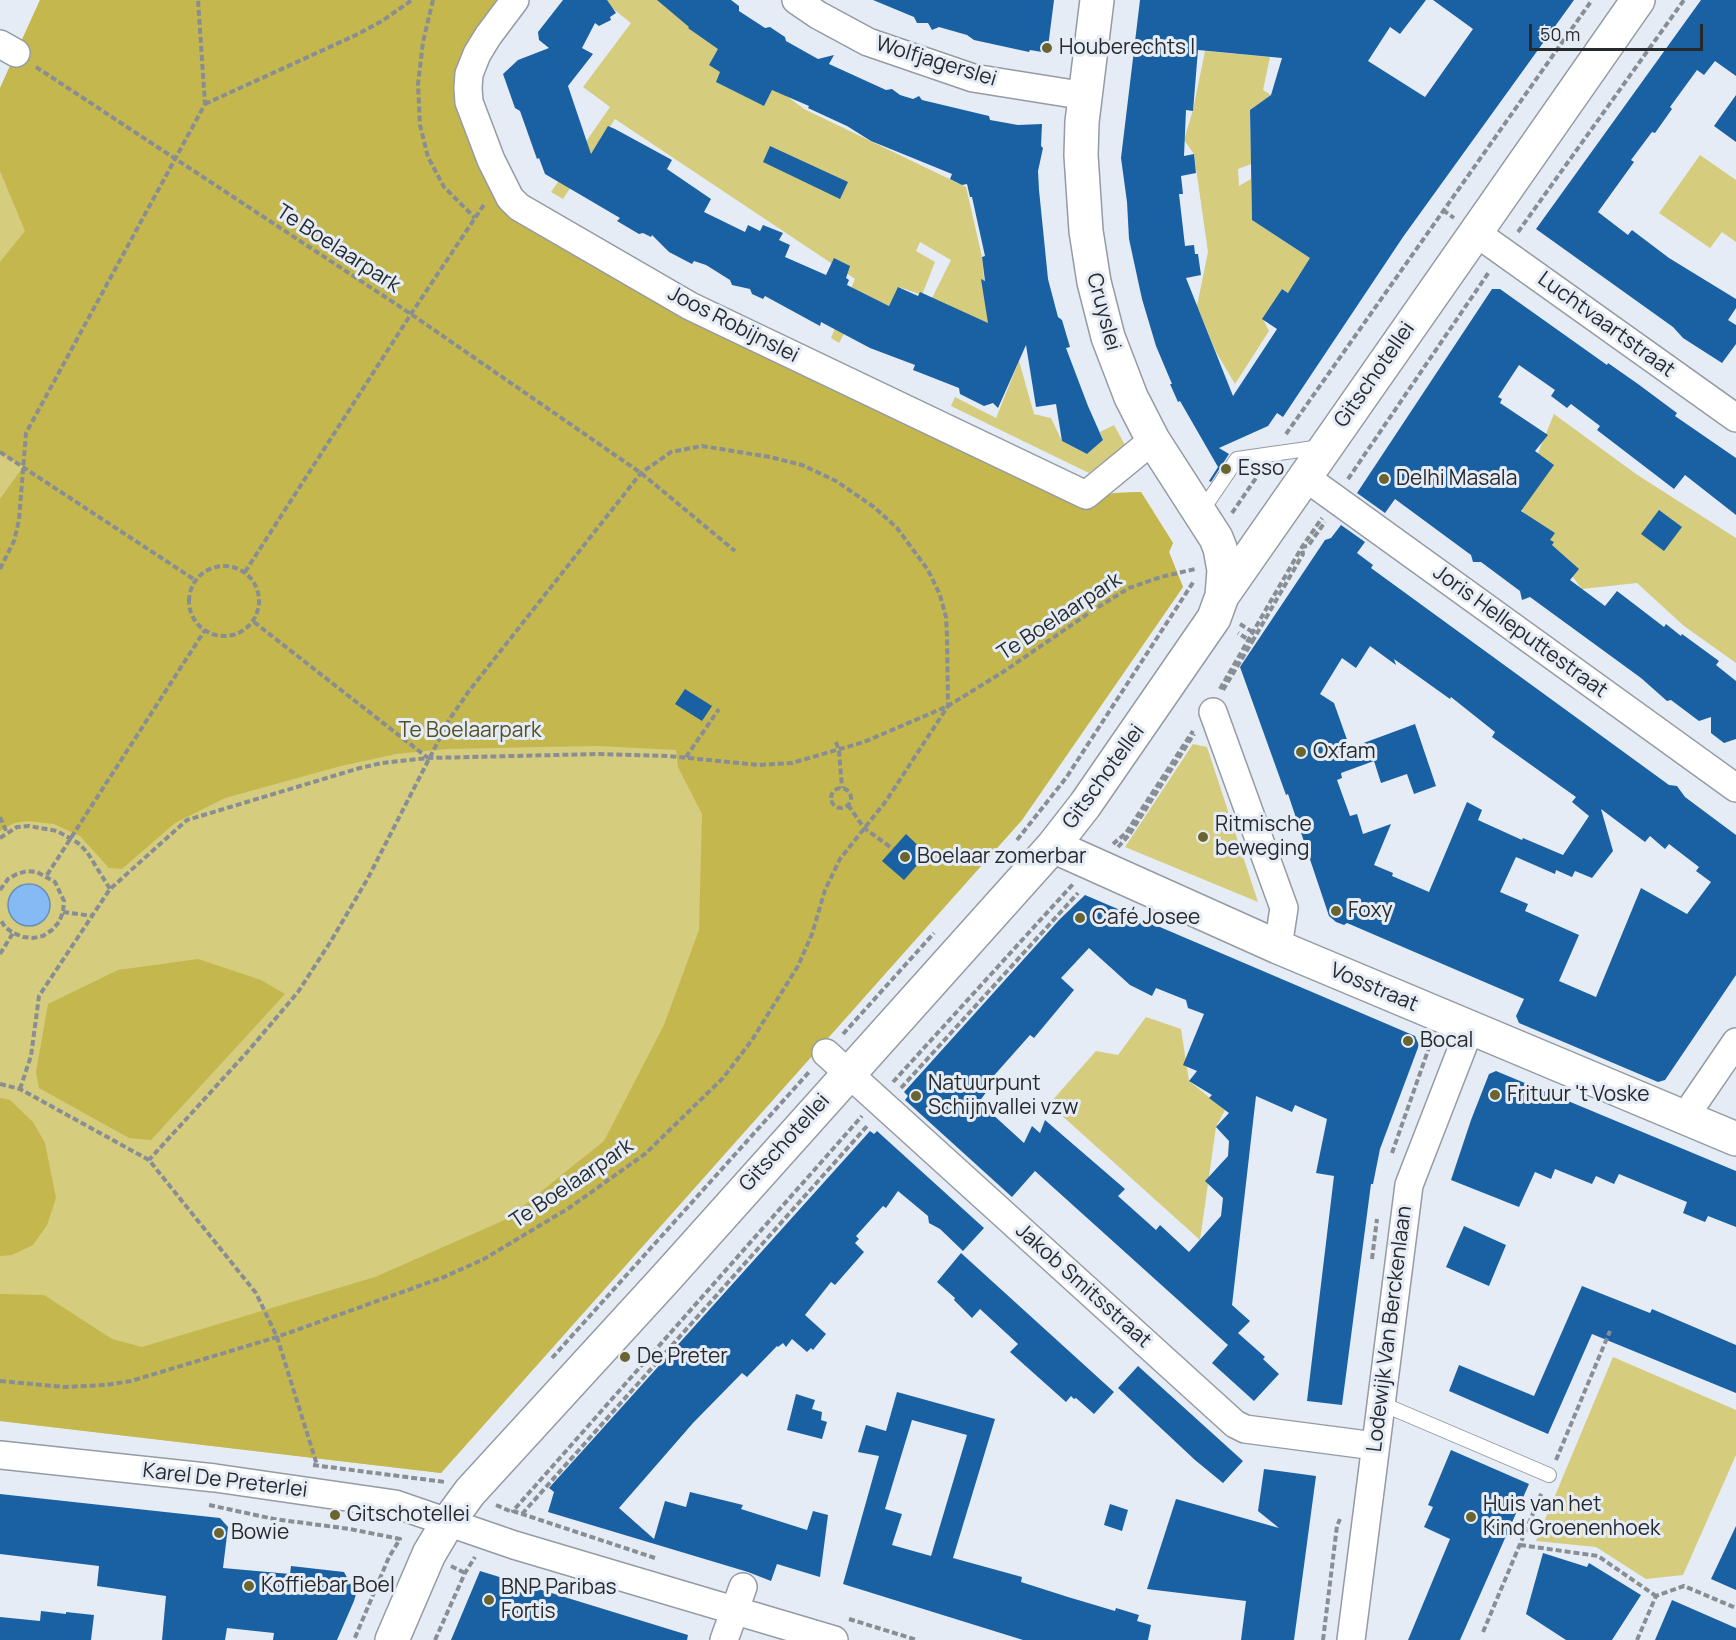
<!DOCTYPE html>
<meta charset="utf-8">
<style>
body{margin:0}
#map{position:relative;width:1736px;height:1640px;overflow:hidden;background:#e5ecf5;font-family:Manrope,sans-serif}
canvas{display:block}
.scale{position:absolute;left:1529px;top:24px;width:174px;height:27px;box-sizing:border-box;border:3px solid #272a2d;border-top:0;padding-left:8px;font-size:18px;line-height:21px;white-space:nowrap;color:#272a2d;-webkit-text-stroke:4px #e5ecf5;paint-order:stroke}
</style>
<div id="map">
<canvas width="1736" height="1640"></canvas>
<div class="scale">50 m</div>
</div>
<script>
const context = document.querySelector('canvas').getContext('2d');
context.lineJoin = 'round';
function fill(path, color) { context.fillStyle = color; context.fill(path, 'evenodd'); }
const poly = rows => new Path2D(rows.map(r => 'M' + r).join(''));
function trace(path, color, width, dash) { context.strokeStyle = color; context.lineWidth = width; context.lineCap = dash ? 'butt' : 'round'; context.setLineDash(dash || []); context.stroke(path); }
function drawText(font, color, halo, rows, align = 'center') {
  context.font = font + ' Manrope,sans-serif'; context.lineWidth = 6; context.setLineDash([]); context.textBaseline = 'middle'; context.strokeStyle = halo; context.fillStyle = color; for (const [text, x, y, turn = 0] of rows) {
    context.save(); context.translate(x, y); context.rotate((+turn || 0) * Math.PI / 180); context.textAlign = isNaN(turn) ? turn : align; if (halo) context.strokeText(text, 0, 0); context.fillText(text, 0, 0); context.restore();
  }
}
fill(poly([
 [40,0,470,47,490,185,1077,505,1114,493,1141,492,1173,543,1169,552,1183,587,1022,820,441,1473,0,1421,0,88],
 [602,0,659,0,804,109,966,187,982,257,987,311,1019,361,1034,414,1051,418,1062,441,1087,454,1103,440,1100,432,1114,425,1125,445,1089,473,951,406,955,397,996,418,1019,361,931,300,951,260,920,242,916,251,935,262,922,295,899,287,889,306,866,295,839,343,831,338,855,279,615,119,563,199,551,192,610,107,583,87,631,23],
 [1205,51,1270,57,1263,90,1271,95,1250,110,1251,164,1238,169,1239,186,1251,179,1252,220,1310,258,1310,305,1282,289,1263,319,1269,331,1235,384,1216,352,1197,306,1208,252,1194,154,1184,140,1193,110],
 [1700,155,1736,180,1736,242,1722,232,1710,248,1659,213],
 [1554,414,1636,474,1736,538,1736,663,1684,626,1637,583,1582,589,1517,504],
 [1193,744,1207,747,1258,902,1125,847],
 [1146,1017,1181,1029,1189,1081,1225,1110,1216,1127,1200,1240,1049,1104,1096,1051,1118,1055],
 [1613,1357,1736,1410,1736,1455,1683,1575,1646,1579,1596,1547,1536,1541]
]), '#d5cc7d');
fill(poly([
 [40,0,501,0,470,47,490,185,1077,505,1114,493,1141,492,1173,543,1169,552,1183,587,1022,820,441,1473,0,1421,0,1294,44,1295,112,1339,142,1347,375,1277,507,1219,604,1141,664,1025,699,930,702,814,678,767,676,750,599,746,540,747,447,749,396,754,341,766,225,798,175,823,122,869,109,868,80,836,54,824,27,821,14,823,0,831,0,499,23,467,0,452,0,262,25,231,0,171,0,88],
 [198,959,261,980,285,994,151,1140,129,1138,39,1088,36,1072,48,1004,118,970],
 [0,1098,10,1100,33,1122,45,1143,56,1198,47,1225,33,1245,12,1255,0,1256]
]), '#c4b74e');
const water = poly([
 '8 905a21 21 0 1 1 42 0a21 21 0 1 1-42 0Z'
]);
fill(water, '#85baf5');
trace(water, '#698fb9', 1.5);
fill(poly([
 [563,0,607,0,616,13,610,17,611,20,599,26,595,23,582,48,593,54,568,86,591,154,608,126,615,129,672,160,667,169,711,199,704,212,745,232,748,225,760,231,763,225,783,233,779,240,790,245,785,257,826,275,834,258,850,266,846,278,849,280,847,285,889,306,898,287,918,296,920,292,988,323,981,279,985,281,982,257,985,256,972,197,970,197,967,184,962,185,950,179,952,174,871,141,847,126,808,108,809,106,772,90,764,106,716,82,720,72,709,65,718,49,688,28,689,27,657,0,731,0,739,6,739,11,765,28,770,27,785,37,786,41,818,59,834,55,829,64,886,90,892,89,900,95,913,99,919,96,922,100,989,116,990,120,1018,125,1042,124,1041,146,1043,148,1038,171,1039,190,1048,279,1058,317,1062,320,1070,347,1066,348,1088,406,1103,440,1087,454,1062,441,1056,404,1036,407,1026,345,998,408,993,403,984,406,960,394,959,388,913,370,915,365,870,348,821,322,820,326,765,296,763,299,752,294,750,289,732,285,730,280,706,265,694,261,692,264,669,252,652,235,651,237,643,233,639,234,617,221,620,218,545,174,539,158,537,159,520,111,515,108,503,74,518,60,549,48,539,40,538,32],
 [873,0,1054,0,1048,47,1043,47,1042,52,1030,50,1029,52,974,40,967,35,939,27,932,30,928,23,917,23,914,17],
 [1140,0,1426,0,1400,34,1390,27,1368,61,1425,97,1473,29,1433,0,1574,0,1403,237,1283,417,1277,413,1268,426,1219,448,1229,454,1211,482,1209,481,1218,467,1180,401,1178,402,1170,384,1172,384,1156,346,1142,299,1129,239,1127,202,1121,158],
 [1198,50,1282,58,1271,95,1250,110,1252,220,1310,258,1288,293,1282,289,1262,319,1277,329,1233,396,1186,278,1201,275,1198,254,1195,254,1194,245,1185,246,1179,194,1183,194,1181,176,1196,173,1194,154,1184,156,1186,110,1193,111],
 [1701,0,1736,0,1736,76,1715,61,1704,75,1697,70,1670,107,1672,109,1655,133,1652,132,1631,160,1634,162,1598,212,1628,235,1632,230,1669,258,1736,299,1736,308,1728,320,1736,325,1736,344,1722,363,1683,338,1673,327,1536,229],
 [1736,95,1736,142,1714,126],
 [770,146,848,182,840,199,763,162],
 [1492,289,1500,289,1607,365,1608,363,1638,384,1677,413,1675,416,1736,458,1736,515,1685,475,1674,489,1597,430,1600,426,1571,404,1567,408,1551,396,1555,390,1519,365,1498,397,1502,399,1500,403,1548,435,1535,451,1554,465,1521,511,1555,533,1550,540,1554,542,1552,545,1579,569,1570,580,1605,606,1617,591,1664,627,1666,624,1681,636,1682,634,1719,661,1716,665,1736,681,1736,739,1724,743,1711,733,1711,717,1699,721,1671,700,1667,701,1641,678,1530,597,1522,600,1520,591,1481,562,1473,562,1471,555,1395,499,1385,513,1357,493],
 [1659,510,1682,527,1664,551,1641,534],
 [1341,525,1365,542,1357,553,1373,565,1371,568,1669,785,1677,786,1685,797,1736,835,1736,975,1665,1080,1658,1082,1519,1023,1516,1016,1524,999,1347,923,1344,925,1336,922,1329,916,1288,794,1286,795,1240,667,1325,540,1331,538],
 [1370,646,1396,665,1394,659,1450,699,1451,697,1495,732,1492,737,1576,797,1572,802,1589,816,1563,855,1523,838,1522,840,1478,820,1482,810,1467,802,1429,892,1392,876,1393,873,1374,865,1391,824,1363,834,1357,814,1350,816,1337,780,1342,778,1341,773,1374,761,1381,783,1407,774,1414,794,1436,786,1415,724,1350,748,1334,703,1320,694,1342,658,1356,668],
 [1601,809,1645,842,1650,836,1665,849,1669,844,1699,867,1696,871,1711,882,1687,914,1641,888,1596,997,1559,981,1579,935,1525,911,1528,904,1500,892,1516,857,1555,874,1556,870,1572,877,1575,871,1592,878,1613,851],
 [685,689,712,706,702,721,675,704],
 [906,834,927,854,904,880,882,861],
 [1085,895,1415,1036,1419,1045,1380,1149,1373,1184,1371,1184,1342,1405,1307,1401,1334,1176,1316,1173,1327,1119,1295,1105,1292,1112,1256,1096,1232,1305,1250,1321,1238,1333,1265,1357,1263,1359,1279,1374,1254,1401,1212,1363,1228,1345,1035,1171,1012,1197,905,1100,908,1096,904,1092,1059,920],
 [1089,948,1130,985,1152,996,1156,988,1186,1000,1188,1008,1204,1014,1183,1065,1197,1071,1189,1081,1212,1095,1209,1098,1229,1113,1216,1127,1229,1141,1228,1156,1205,1181,1223,1198,1221,1216,1189,1252,1160,1225,1156,1230,1118,1196,1125,1189,1045,1120,1040,1133,1032,1126,1024,1143,979,1102,990,1087,990,1080,1030,1035,1034,1038,1074,990,1061,978],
 [1496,1071,1736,1171,1736,1227,1708,1216,1705,1222,1683,1213,1687,1202,1619,1174,1614,1184,1596,1176,1592,1184,1555,1169,1551,1179,1535,1172,1519,1207,1451,1180,1471,1120,1489,1074],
 [870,1131,874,1134,877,1131,984,1228,963,1251,940,1229,929,1223,928,1216,898,1191,886,1208,883,1206,856,1236,859,1239,855,1243,864,1252,835,1285,831,1282,805,1315,826,1334,813,1350,811,1348,807,1352,792,1339,786,1347,783,1343,778,1347,777,1346,747,1377,742,1373,693,1423,619,1508,654,1539,665,1501,686,1507,690,1492,743,1505,741,1509,807,1530,813,1511,828,1515,820,1577,777,1564,771,1581,748,1572,548,1512,554,1492,549,1488],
 [1464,1226,1506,1245,1489,1286,1446,1267],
 [961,1253,1114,1392,1094,1414,1076,1398,1074,1399,1071,1396,1066,1402,1010,1352,1018,1344,980,1309,972,1318,954,1300,955,1298,937,1282],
 [1582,1286,1650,1313,1652,1309,1736,1345,1736,1393,1592,1334,1548,1434,1449,1391,1459,1365,1534,1396],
 [1138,1366,1243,1461,1223,1483,1195,1460,1118,1388],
 [897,1392,995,1419,953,1558,1022,1577,1021,1582,1068,1597,1115,1611,1116,1608,1139,1615,1137,1621,1151,1625,1148,1640,1023,1640,843,1584,879,1456,858,1452,866,1425,886,1431],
 [912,1420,967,1435,931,1556,892,1545,902,1514,885,1509],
 [796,1394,815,1400,812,1409,822,1412,821,1420,827,1422,822,1439,787,1430],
 [1451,1450,1529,1484,1460,1640,1408,1640,1450,1539,1424,1527,1433,1507,1428,1505],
 [1264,1469,1316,1476,1294,1640,1241,1640,1246,1601,1147,1589,1176,1499,1279,1528,1258,1511],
 [0,1494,220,1518,228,1527,223,1568,290,1574,291,1566,344,1572,356,1594,354,1601,337,1640,273,1640,274,1633,227,1628,225,1640,162,1640,166,1596,97,1586,99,1566,0,1554],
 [1110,1504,1128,1510,1122,1531,1104,1525],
 [1736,1526,1736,1590,1711,1579],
 [1543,1553,1587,1567,1589,1563,1641,1595,1612,1640,1566,1640,1526,1614],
 [480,1571,688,1635,687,1640,451,1640],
 [1672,1600,1736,1628,1736,1640,1655,1640],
 [41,1611,66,1614,66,1612,94,1615,91,1640,0,1640,0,1617,40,1621]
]), '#1a61a4');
const lane = poly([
 [1201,512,1237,459,1321,447],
 [1380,1403,1549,1475]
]);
const street = poly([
 [515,0,488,36,477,54,469,74,468,88,469,102,491,160,510,198,519,207,690,306,1086,495,1153,440],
 [796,0,818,15,868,42,973,78,1086,96],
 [0,44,16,53],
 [1475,232,1736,418],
 [1305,477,1736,788],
 [1213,712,1284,908,1278,947],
 [826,1053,1235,1424,1245,1429,1375,1446],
 [1684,1118,1736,1042],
 [0,1455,215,1478,395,1504,514,1545,834,1640],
 [724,1640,743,1587],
 [1351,1640,1409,1185,1470,1028]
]);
const secondary = poly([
 [1097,0,1082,122,1081,155,1086,231,1094,282,1108,337,1131,397,1153,440,1216,538,1220,548,1224,570,1222,596],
 [1053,846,1278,947,1736,1139],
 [392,1640,429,1554,448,1522,470,1492,666,1278,1053,846,1085,805,1214,618,1222,596,1638,0]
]);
trace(lane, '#949ba3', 16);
trace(street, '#949ba3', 30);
trace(secondary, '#949ba3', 36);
trace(poly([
 [433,0,423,42,418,84,420,125,428,157,444,187,475,218],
 [36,67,411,314,641,473,735,551],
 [205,104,356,35,382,21,412,0],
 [1443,210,1454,218],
 [1518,232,1684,0],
 [1286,434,1592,0],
 [0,452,195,580],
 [1348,479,1489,272],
 [1232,513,1258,475],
 '189 601a35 35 0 1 1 70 0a35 35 0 1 1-70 0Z',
 [0,569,14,541,19,520,26,433,205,104,198,0],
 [245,572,411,314,485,203],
 [254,622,428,758],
 [1240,624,1254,633],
 [1252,642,1303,554,1302,547,1308,546,1325,522],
 [1220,689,1302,547,1322,518],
 [1223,690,1252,642,1238,633],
 [836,742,839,751,842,788],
 [686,757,719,709],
 '831 798a10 10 0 1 1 20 0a10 10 0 1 1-20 0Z',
 [848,805,864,828,893,849],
 [0,817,7,833],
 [0,838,17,827,29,826,57,831,78,843,87,852,110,889],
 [1017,840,1066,778,1194,581],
 [1113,844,1126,833,1193,731],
 [1118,847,1129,835,1194,734],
 [47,875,205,630],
 [0,890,8,879,17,874,27,871,37,872,55,882,64,901,63,912,59,922,52,930,43,936,33,938,23,937,13,933,5,927,0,919],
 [63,912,93,916],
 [0,954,13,933],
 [843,1034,934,933],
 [893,1082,1074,883],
 [0,1084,20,1089,149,1160,256,1293,277,1337,317,1465],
 [901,1088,1078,893],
 [20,1089,31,1056,39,996,110,889,187,820,360,768,382,763,428,758,599,754,668,756,759,765,792,763,864,742,948,706,1003,672,1092,611,1129,588,1161,577,1195,569],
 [1392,1153,1431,1042],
 [1372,1259,1377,1219],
 [552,1358,810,1071],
 [0,1381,64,1387,106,1385,131,1381,277,1337,444,1277,484,1259,569,1208,645,1154,723,1078,752,1040,798,966,812,934,825,890,840,859,886,801,948,706,947,637,946,617,940,595,928,570,897,528,874,507,836,481,802,465,770,457,702,446,671,452,641,473,469,691,449,720,368,878,331,941,298,992,249,1050,149,1160],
 [1556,1460,1610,1331],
 [313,1465,445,1482],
 [209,1505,274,1519,350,1529,400,1539,389,1557,354,1640],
 [496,1505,512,1512],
 [522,1514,868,1125],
 [1520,1545,1598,1556,1656,1596],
 [655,1558,513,1511,862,1116],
 [451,1566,465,1573],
 [849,1619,917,1640],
 [1483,1632,1542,1492],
 [435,1640,465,1573,475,1557],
 [1323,1640,1337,1526,1340,1519],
 [1637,1640,1656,1596,1684,1586,1736,1608]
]), '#898e94', 4, [6, 3]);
trace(lane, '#fff', 14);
trace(street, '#fff', 27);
trace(secondary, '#fff', 33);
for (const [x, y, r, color] of [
 [1047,48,6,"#6a6430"],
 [1226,469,6,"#6a6430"],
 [1384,479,6,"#6a6430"],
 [1301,752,6,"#6a6430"],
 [1203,837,6,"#6a6430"],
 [905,857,6,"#6a6430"],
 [1336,911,6,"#6a6430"],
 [1080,918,6,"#6a6430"],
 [1408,1041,6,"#6a6430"],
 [1495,1095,6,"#6a6430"],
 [916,1096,6,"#6a6430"],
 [625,1357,6,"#6a6430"],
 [335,1515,6,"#6a6430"],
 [1471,1517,6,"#6a6430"],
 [219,1533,6,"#6a6430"],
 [249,1586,6,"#6a6430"],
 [489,1600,6,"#6a6430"]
]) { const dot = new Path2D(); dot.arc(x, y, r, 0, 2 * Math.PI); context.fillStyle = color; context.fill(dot); trace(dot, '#e5ecf5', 2); }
drawText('21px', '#272a2d', '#e5ecf5', [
 ["Houberechts I",1059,48],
 ["Esso",1238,469],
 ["Delhi Masala",1396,479],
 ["Oxfam",1313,752],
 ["Ritmische",1215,825],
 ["beweging",1215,849],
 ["Boelaar zomerbar",917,857],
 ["Foxy",1348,911],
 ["Café Josee",1092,918],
 ["Bocal",1420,1041],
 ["Natuurpunt",928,1084],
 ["Schijnvallei vzw",928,1108],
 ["Frituur 't Voske",1507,1095],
 ["De Preter",637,1357],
 ["Huis van het",1483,1505],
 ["Kind Groenenhoek",1483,1529],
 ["Gitschotellei",347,1515],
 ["Bowie",231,1533],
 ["Koffiebar Boel",261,1586],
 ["BNP Paribas",501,1588],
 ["Fortis",501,1612]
], 'left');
drawText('21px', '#272a2d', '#e5ecf5', [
 ["Wolfjagerslei",936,62,17],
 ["Te Boelaarpark",338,249,33],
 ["Cruyslei",1103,312,75],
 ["Joos Robijnslei",733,325,27],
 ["Luchtvaartstraat",1606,325,36],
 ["Gitschotellei",1375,375,-55],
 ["Te Boelaarpark",1060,617,-33],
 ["Joris Helleputtestraat",1520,632,36],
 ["Gitschotellei",1104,777,-54],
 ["Vosstraat",1374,988,23],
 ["Gitschotellei",785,1143,-48],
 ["Te Boelaarpark",572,1184,-34],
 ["Jakob Smitsstraat",1083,1286,42],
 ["Lodewijk Van Berckenlaan",1390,1329,-83],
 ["Karel De Preterlei",225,1481,7]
]);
drawText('21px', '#544f24', '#e5ecf5', [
 ["Te Boelaarpark",470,731]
]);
</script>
